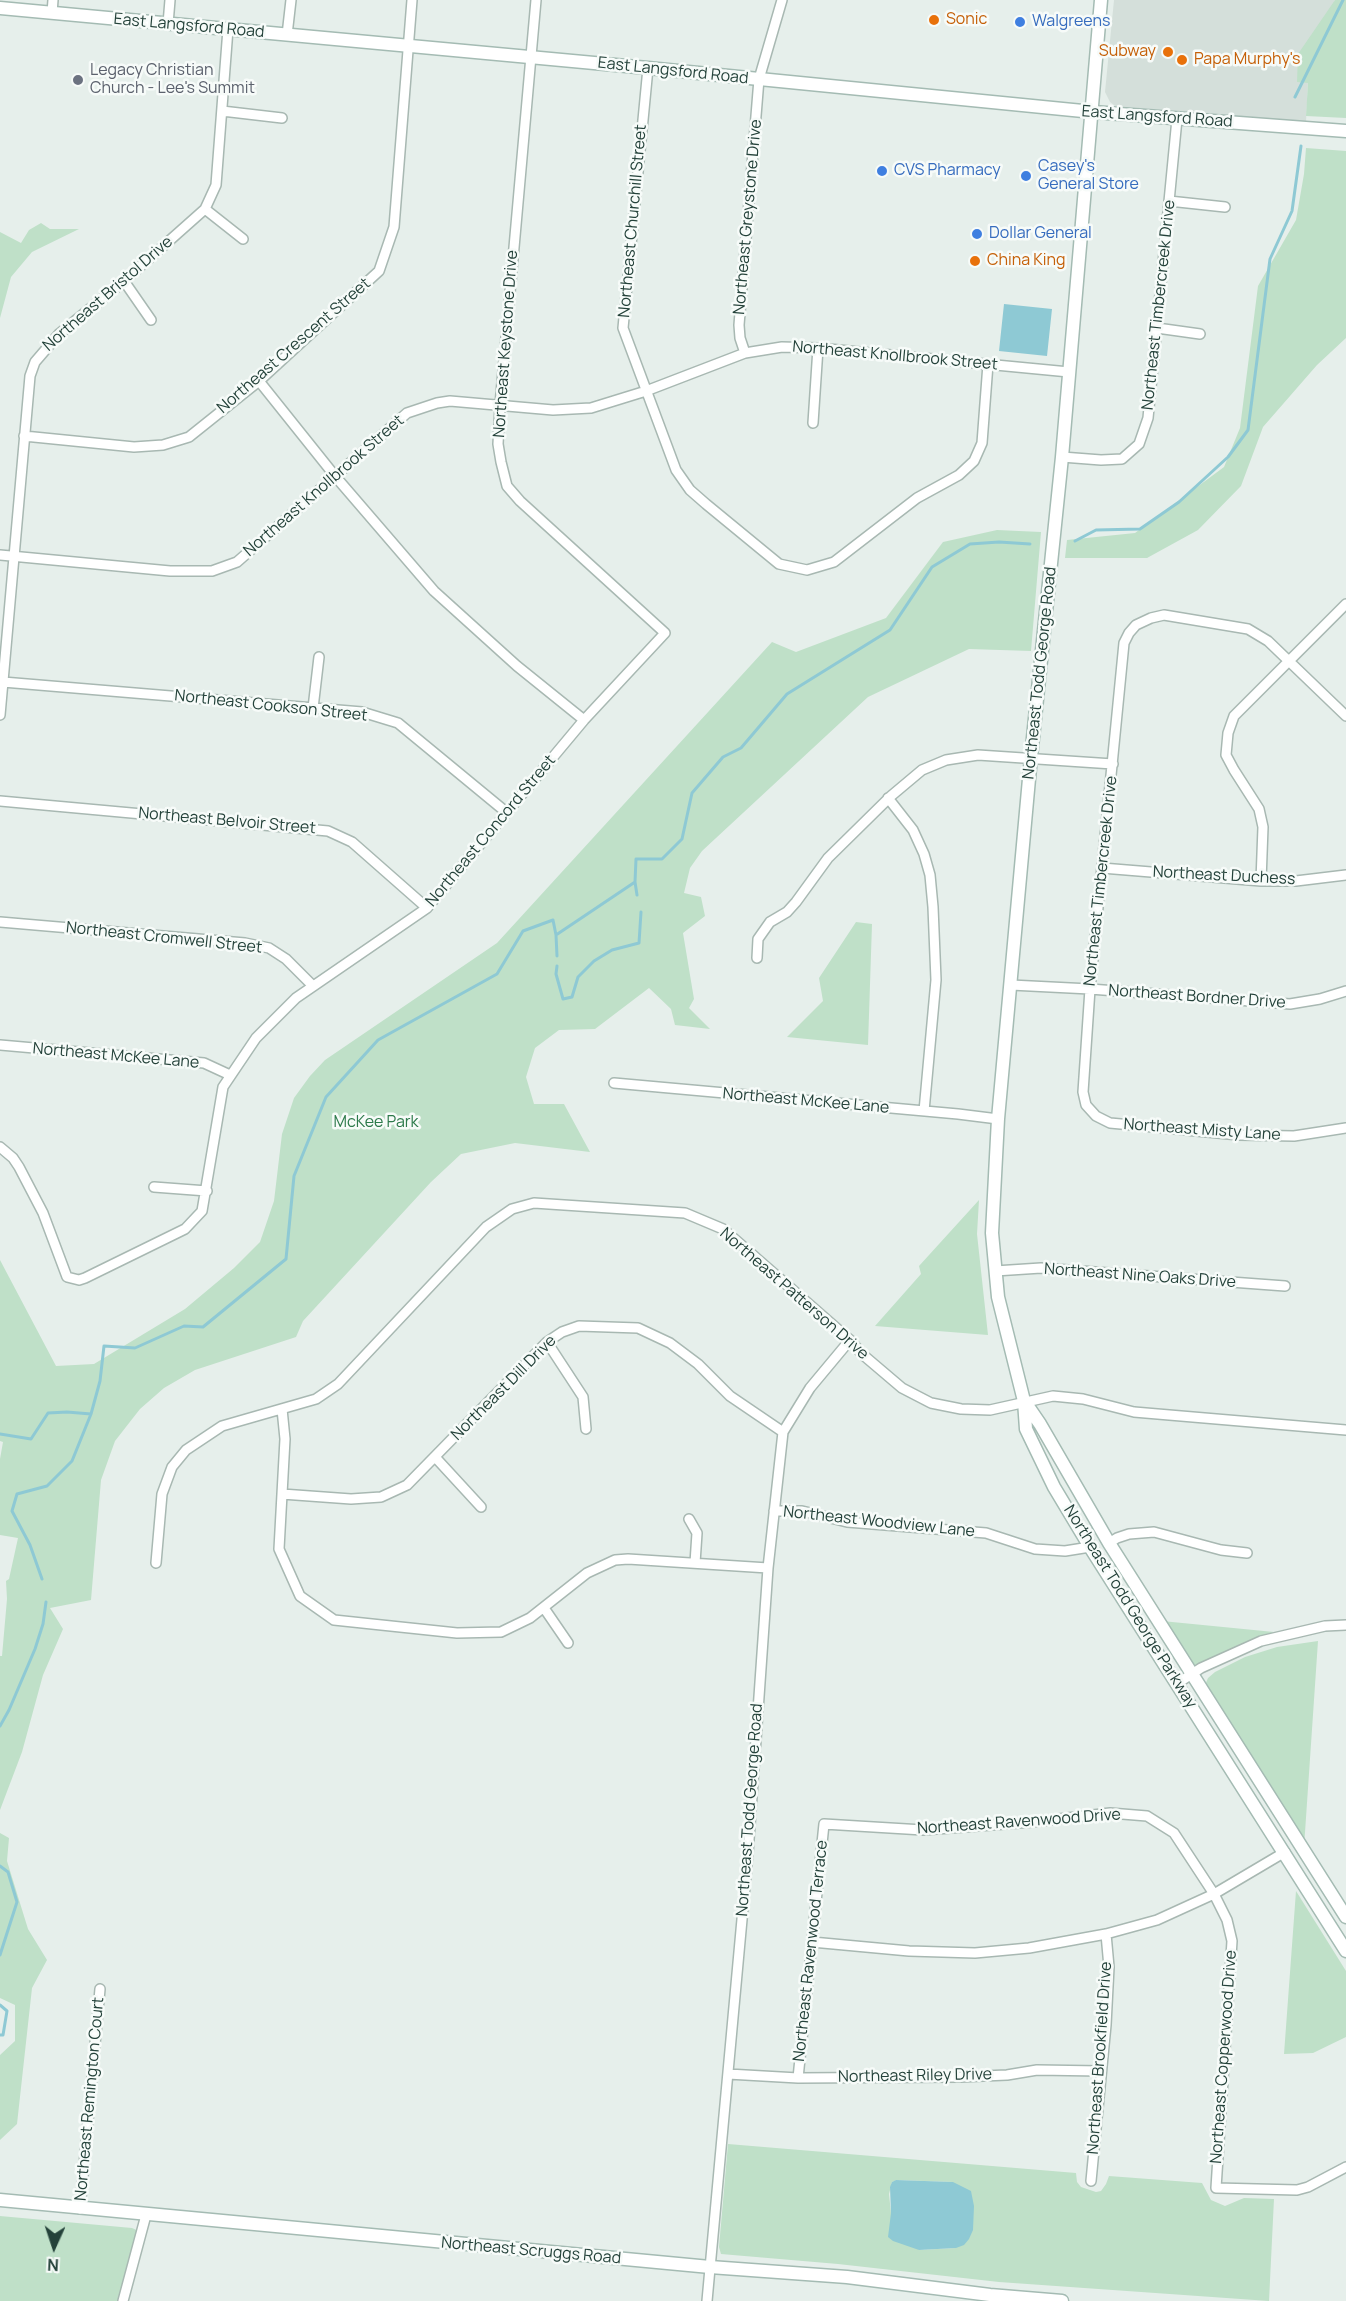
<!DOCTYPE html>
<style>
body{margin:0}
#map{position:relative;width:1346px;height:2301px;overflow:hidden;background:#e6efeb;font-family:Manrope,sans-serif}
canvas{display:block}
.north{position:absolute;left:24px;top:2217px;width:60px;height:60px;-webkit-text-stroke:4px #f7fbf9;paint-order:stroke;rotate:183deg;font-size:16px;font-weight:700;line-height:24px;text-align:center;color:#24423a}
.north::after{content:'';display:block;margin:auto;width:21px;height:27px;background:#24423a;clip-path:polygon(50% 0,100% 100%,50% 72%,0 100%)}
</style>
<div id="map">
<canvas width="1346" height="2301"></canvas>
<div class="north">N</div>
</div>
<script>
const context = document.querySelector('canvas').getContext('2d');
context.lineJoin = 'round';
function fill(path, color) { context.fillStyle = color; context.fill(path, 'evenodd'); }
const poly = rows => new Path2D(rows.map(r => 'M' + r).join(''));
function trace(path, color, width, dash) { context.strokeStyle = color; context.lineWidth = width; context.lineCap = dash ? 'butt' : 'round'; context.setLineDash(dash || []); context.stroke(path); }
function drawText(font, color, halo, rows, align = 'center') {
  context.font = font + ' Manrope,sans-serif'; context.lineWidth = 5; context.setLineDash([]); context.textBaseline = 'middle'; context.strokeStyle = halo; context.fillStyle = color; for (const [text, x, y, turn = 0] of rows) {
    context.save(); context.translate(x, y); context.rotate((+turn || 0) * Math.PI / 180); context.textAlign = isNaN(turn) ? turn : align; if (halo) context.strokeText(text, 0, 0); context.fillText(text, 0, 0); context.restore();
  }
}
fill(poly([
 [1114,0,1335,0,1308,83,1306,122,1115,106,1110,102,1105,92]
]), '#d4dfda');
fill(poly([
 [1335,0,1346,0,1346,118,1306,116,1308,83,1297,82,1298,54],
 [1306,148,1346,151,1346,338,1317,365,1263,427,1241,486,1198,530,1147,558,1065,558,1067,540,1135,533,1224,467,1240,428,1258,286,1296,220,1304,174],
 [41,223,50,229,79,229,32,252,11,277,0,318,0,232,21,243,29,230],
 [997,530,1041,532,1031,651,969,649,868,697,702,851,690,868,684,893,701,897,705,916,683,933,694,999,689,1008,710,1029,675,1025,671,1009,649,988,595,1029,559,1030,535,1048,526,1077,534,1104,564,1104,590,1152,515,1143,461,1154,431,1182,303,1321,296,1337,195,1370,164,1388,140,1409,115,1441,101,1480,91,1600,50,1608,63,1629,43,1675,22,1752,0,1810,0,1656,2,1656,7,1599,6,1581,9,1579,18,1538,0,1535,0,1459,3,1442,0,1441,0,1260,56,1366,94,1364,185,1309,234,1268,260,1242,274,1201,282,1134,294,1098,310,1076,325,1060,497,943,772,642,796,652,886,618,943,542],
 [856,922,872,924,868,1045,787,1037,823,1001,819,978],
 [979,1200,977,1234,988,1335,875,1326,921,1274,919,1266],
 [1162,1621,1274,1632,1239,1645,1196,1665,1188,1661],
 [1318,1641,1304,1847,1205,1685,1208,1678,1215,1672,1245,1657,1277,1647],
 [0,1833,9,1838,7,1861,28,1929,47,1960,32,1988,17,2124,0,2140,0,2055,15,2041,15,2005,0,1998],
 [1296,1891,1346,1971,1346,2037,1313,2053,1284,2054],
 [728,2144,1076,2173,1077,2182,1081,2187,1096,2192,1101,2191,1106,2184,1109,2176,1202,2183,1211,2200,1225,2206,1244,2198,1274,2199,1269,2301,999,2282,838,2264,721,2254,719,2247],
 [897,2180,953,2182,956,2248,919,2250,891,2213,889,2194,892,2182],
 [0,2216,132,2228,141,2232,123,2301,0,2301]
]), '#bfe0c8');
fill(poly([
 [1004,304,1052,309,1047,356,999,351],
 [896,2180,953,2182,971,2191,974,2206,973,2230,969,2239,964,2245,956,2248,919,2250,893,2241,888,2237,891,2213,890,2187,892,2182]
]), '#8ec9d4');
trace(poly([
 [1295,97,1343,0],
 [1075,541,1096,530,1140,529,1179,502,1228,457,1248,430,1270,259,1292,211,1301,146],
 [635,882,637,895],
 [556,935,557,956],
 [557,966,556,974,563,999,572,997,578,977,594,961,612,950,639,943,641,912],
 [0,1434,31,1439,48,1413,67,1412,91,1414],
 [42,1579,30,1545,12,1511,17,1494,47,1486,72,1461,91,1414,100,1381,104,1346,135,1348,184,1326,203,1327,286,1259,294,1176,326,1097,378,1040,497,974,523,931,553,920,556,935,635,882,636,859,662,859,682,839,692,793,723,757,741,748,787,694,890,630,932,567,970,544,999,542,1030,544],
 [0,1726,9,1710,35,1649,43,1624,46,1602],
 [0,1866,8,1872,17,1902,0,1955],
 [0,2005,7,2011,3,2035,0,2035]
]), '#8ec9d4', 3);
const street = poly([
 [52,13,53,0],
 [168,24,170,0],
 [287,35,291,0],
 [648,68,623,328,676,470,690,490,706,504,779,564,807,570,834,562,917,498,959,475,974,461,982,443,988,364],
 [222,111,282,118],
 [1169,201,1225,207],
 [205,209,243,239],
 [124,281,151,320],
 [1157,328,1200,334],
 [745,353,740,338,739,325,759,79,782,0],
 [259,381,335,476,434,591,517,666,584,720],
 [813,423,818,348],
 [24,436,134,447,163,445,189,437,259,381,379,271,394,227,412,0],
 [1062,457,1101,460,1122,459,1139,444,1148,418,1177,119],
 [0,555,170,571,212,571,237,562,407,413,437,403,450,401,553,410,591,408,646,391,745,353,782,347,818,348,1069,372],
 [3,682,362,712,398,723,506,812],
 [313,708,319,657],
 [0,715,30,376,35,362,59,334,124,281,205,209,216,185,228,29],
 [1346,716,1268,641,1248,629,1164,615,1151,618,1136,625,1129,633,1124,643,1090,989,1083,1092,1086,1105,1096,1116,1110,1123,1239,1135,1294,1136,1346,1128],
 [888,798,913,830,924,854,930,875,933,907,936,980,924,1111],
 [0,801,328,831,352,842,427,908],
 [1102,868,1261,881,1296,881,1346,875],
 [1261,881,1263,827,1259,809,1234,770,1226,755,1228,733,1234,716,1346,604],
 [0,922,245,943,269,948,286,959,313,986],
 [757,958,758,939,770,922,787,912,796,902,828,858,891,796,922,770,946,760,978,755,1113,764],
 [1011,985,1090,989,1290,1004,1320,999,1346,991],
 [0,1045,204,1063,230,1075],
 [614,1083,958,1114,998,1119],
 [0,1147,13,1158,19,1167,43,1213,67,1277,79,1280,85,1278,185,1229,202,1211,223,1087,256,1038,296,998,427,908,584,720,665,633,520,501,507,486,501,462,498,444,500,405,536,0],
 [154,1187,207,1191],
 [995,1271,1041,1268,1285,1286],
 [547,1342,583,1397,586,1429],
 [282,1409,285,1439,279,1549,300,1596,334,1620,457,1633,501,1632,530,1618,587,1573,615,1560,628,1559,768,1568],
 [435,1457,481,1507],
 [282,1494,351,1499,381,1497,407,1485,547,1342,562,1332,579,1326,638,1328,670,1343,698,1364,730,1396,783,1432],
 [774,1511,802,1511,847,1522,986,1533,1035,1549,1065,1551,1090,1547],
 [689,1519,697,1533,695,1563],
 [1109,1543,1117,1538,1129,1534,1154,1532,1221,1550,1247,1553],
 [156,1563,162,1494,172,1467,186,1450,222,1426,316,1399,338,1384,486,1227,512,1209,534,1203,685,1213,723,1229,850,1340,862,1354,902,1388,931,1403,961,1409,990,1410,1053,1396,1083,1399,1134,1412,1346,1430],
 [544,1608,568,1643],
 [1178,1683,1201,1668,1261,1641,1325,1626,1346,1625],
 [812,1942,909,1951,975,1953,1029,1948,1106,1934,1157,1920,1214,1894,1285,1852],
 [728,2074,798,2078,960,2077,1007,2075,1037,2070,1101,2071],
 [798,2078,824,1824,923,1830,1033,1822,1110,1813,1147,1816,1174,1833,1214,1894,1227,1920,1232,1941,1216,2188,1297,2190,1308,2187,1346,2167],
 [1091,2181,1106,2025,1109,1967,1106,1934],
 [80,2209,100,1989],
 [123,2301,146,2215],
 [707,2301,748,1854,768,1568,783,1432,810,1388,850,1340]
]);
const secondary = poly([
 [1101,0,1062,457,1031,757,998,1119,992,1233,998,1297,1024,1401,1026,1429,1054,1487,1090,1547,1346,1951],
 [0,8,648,68,1093,112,1346,131],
 [1025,1402,1040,1424,1109,1543,1346,1917],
 [0,2200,710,2267,847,2277,990,2295,1062,2301]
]);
trace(street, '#a8b8b2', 12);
trace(secondary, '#a4bbb3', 15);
trace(street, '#fff', 9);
trace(secondary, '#fff', 12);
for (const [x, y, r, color] of [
 [934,20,6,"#e8710a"],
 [1020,22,6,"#3f7fe0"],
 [1168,52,6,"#e8710a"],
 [1182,60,6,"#e8710a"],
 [78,80,6,"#6b7280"],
 [882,171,6,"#3f7fe0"],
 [1026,176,6,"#3f7fe0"],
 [977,234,6,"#3f7fe0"],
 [975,261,6,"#e8710a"]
]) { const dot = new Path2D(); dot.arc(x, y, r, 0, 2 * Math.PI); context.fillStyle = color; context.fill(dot); trace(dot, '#f7fbf9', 2); }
drawText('16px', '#c56008', '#f7fbf9', [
 ["Sonic",946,20],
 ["Subway",1156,52,"right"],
 ["Papa Murphy's",1194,60],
 ["China King",987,261]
], 'left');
drawText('16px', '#366cbe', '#f7fbf9', [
 ["Walgreens",1032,22],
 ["Casey's",1038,167],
 ["General Store",1038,185],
 ["CVS Pharmacy",894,171],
 ["Dollar General",989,234]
], 'left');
drawText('16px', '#24423a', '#f7fbf9', [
 ["East Langsford Road",189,26,5],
 ["East Langsford Road",673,71,6],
 ["East Langsford Road",1157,117,4],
 ["Northeast Greystone Drive",748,217,-85],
 ["Northeast Churchill Street",633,221,-85],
 ["Northeast Bristol Drive",108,294,-41],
 ["Northeast Timbercreek Drive",1159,305,-84],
 ["Northeast Keystone Drive",506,344,-86],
 ["Northeast Crescent Street",294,346,-41],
 ["Northeast Knollbrook Street",895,356,5],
 ["Northeast Knollbrook Street",324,486,-41],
 ["Northeast Todd George Road",1040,673,-84],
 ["Northeast Cookson Street",271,706,6],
 ["Northeast Belvoir Street",227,821,5],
 ["Northeast Concord Street",491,831,-50],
 ["Northeast Duchess",1224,876,3],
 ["Northeast Timbercreek Drive",1101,881,-84],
 ["Northeast Cromwell Street",164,938,6],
 ["Northeast Bordner Drive",1197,997,4],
 ["Northeast McKee Lane",116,1056,5],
 ["Northeast McKee Lane",806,1101,5],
 ["Northeast Misty Lane",1202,1130,4],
 ["Northeast Nine Oaks Drive",1140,1276,4],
 ["Northeast Patterson Drive",794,1294,41],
 ["Northeast Dill Drive",504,1388,-45],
 ["Northeast Woodview Lane",879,1522,6],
 ["Northeast Todd George Parkway",1130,1607,58],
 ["Northeast Todd George Road",750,1810,-86],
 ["Northeast Ravenwood Drive",1019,1822,-4],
 ["Northeast Ravenwood Terrace",811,1951,-84],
 ["Northeast Copperwood Drive",1224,2057,-86],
 ["Northeast Brookfield Drive",1100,2058,-86],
 ["Northeast Riley Drive",915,2076,-1],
 ["Northeast Remington Court",90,2099,-85],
 ["Northeast Scruggs Road",531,2251,5]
]);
drawText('16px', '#5b616d', '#f7fbf9', [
 ["Legacy Christian",90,71],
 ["Church - Lee's Summit",90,89]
], 'left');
drawText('16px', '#2d7a4b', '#f7fbf9', [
 ["McKee Park",376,1123]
]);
</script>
